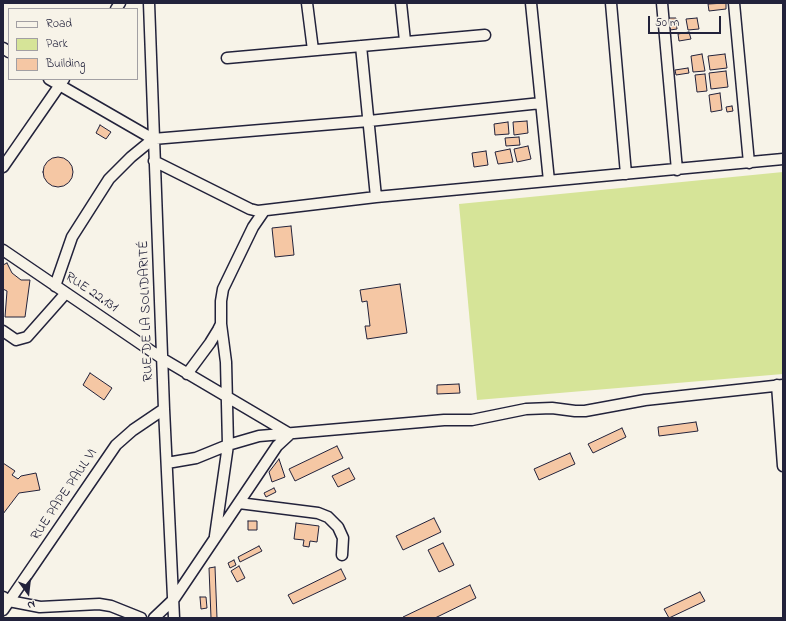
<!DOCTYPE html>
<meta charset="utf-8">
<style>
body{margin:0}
#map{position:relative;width:786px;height:621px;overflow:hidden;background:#f7f3e8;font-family:"Indie Flower",sans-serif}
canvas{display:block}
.frame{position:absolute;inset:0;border:4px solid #22223b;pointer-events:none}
.legend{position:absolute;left:8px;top:8px;width:130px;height:72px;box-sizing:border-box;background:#f7f3e8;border:1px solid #a29fa3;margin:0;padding:5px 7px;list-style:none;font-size:12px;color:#22223b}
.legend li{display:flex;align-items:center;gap:8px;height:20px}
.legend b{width:20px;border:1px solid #a29fa3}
.north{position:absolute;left:8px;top:573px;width:40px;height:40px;-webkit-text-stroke:3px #f7f3e8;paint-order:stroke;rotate:165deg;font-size:11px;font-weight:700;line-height:16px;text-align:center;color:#22223b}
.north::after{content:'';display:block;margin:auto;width:14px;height:18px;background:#22223b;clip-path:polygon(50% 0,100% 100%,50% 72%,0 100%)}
.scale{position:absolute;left:648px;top:16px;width:73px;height:18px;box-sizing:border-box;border:2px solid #22223b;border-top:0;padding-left:5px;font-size:12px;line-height:14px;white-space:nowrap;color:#22223b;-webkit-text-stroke:3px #f7f3e8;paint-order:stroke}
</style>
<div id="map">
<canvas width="786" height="621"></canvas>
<div class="frame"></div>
<ul class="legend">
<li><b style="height:5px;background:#f7f3e8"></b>Road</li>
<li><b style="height:11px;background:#d6e498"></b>Park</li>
<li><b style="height:11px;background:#f5c7a4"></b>Building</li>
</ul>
<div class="north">N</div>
<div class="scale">50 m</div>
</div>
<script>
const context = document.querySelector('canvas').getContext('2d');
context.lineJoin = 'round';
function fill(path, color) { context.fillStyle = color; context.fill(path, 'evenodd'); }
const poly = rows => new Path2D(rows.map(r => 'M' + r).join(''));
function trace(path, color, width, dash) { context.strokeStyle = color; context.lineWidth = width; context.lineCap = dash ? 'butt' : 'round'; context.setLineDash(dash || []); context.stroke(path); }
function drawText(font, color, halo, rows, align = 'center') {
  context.font = font + ' "Indie Flower",sans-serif'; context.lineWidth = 3; context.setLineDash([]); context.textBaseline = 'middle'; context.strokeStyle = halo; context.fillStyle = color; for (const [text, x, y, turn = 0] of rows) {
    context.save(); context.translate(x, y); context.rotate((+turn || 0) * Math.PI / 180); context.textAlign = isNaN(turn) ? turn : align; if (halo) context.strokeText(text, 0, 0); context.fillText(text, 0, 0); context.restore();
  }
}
fill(poly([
 [783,172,783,374,477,400,459,204]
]), '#d6e498');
const building = poly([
 [726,3,726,9,709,11,708,4,726,3],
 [669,18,676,18,677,29,670,30,669,18],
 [697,18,699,29,688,30,686,19,697,18],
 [689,32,691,39,679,41,678,34,689,32],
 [702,54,705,71,693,72,691,56,702,54],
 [725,54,727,68,710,70,708,56,725,54],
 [688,68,689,73,676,75,675,70,688,68],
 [726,71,728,87,711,89,709,73,726,71],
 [705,74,707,91,697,92,695,75,705,74],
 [720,93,722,110,711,112,709,95,720,93],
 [732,106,733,111,727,112,726,107,732,106],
 [527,121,528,133,514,135,513,122,527,121],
 [508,122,509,134,495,135,494,124,508,122],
 [100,125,111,132,106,139,96,133,100,125],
 [519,137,520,145,506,146,505,138,519,137],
 [528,146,531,159,517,162,514,149,528,146],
 [510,149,513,162,498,164,495,152,510,149],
 [486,151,488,165,474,167,472,153,486,151],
 '43 172a15 15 0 1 1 30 0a15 15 0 1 1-30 0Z',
 [291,226,294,255,275,257,272,228,291,226],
 [7,263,12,273,21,280,30,280,25,317,5,317,7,291,3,289,3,265,7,263],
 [400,284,407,333,367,339,365,326,370,326,367,301,362,302,360,290,400,284],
 [90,373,112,388,104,400,83,385,90,373],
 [459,384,460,393,437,394,437,385,459,384],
 [696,422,698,431,659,436,658,427,696,422],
 [622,428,626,437,593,453,588,444,622,428],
 [337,446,343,458,295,481,289,469,337,446],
 [570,453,575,464,539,480,534,469,570,453],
 [279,459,285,477,272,482,269,472,279,459],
 [3,463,15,471,12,475,18,479,21,476,36,473,40,490,19,493,3,514,3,463],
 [349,468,355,479,338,487,332,476,349,468],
 [274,488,276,492,266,497,264,493,274,488],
 [434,518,441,532,403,550,396,536,434,518],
 [248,521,257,521,257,530,248,530,248,521],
 [296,523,319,526,317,542,310,541,309,547,303,546,304,540,294,539,296,523],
 [443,543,454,565,439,572,428,550,443,543],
 [259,546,262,551,240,562,238,557,259,546],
 [234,560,236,565,230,568,228,563,234,560],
 [239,566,245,578,237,582,231,571,239,566],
 [215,567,217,618,211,618,209,568,215,567],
 [341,569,346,579,293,604,288,595,341,569],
 [470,585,476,598,435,618,404,618,403,617,470,585],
 [700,592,705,601,669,618,664,609,700,592],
 [200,597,206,597,207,608,201,609,200,597]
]);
fill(building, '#f5c7a4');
trace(building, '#22223b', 1);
const minor = poly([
 [149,3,164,409,174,618],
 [307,3,313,50],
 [401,3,405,41],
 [531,3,549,181],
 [611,3,626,174],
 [662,3,677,170],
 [734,3,749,163],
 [116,9,120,3],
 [361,46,376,197],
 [3,48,9,52],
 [227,58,485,35],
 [49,79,153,139],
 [154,161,250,209,258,211,376,197,783,159],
 [3,167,64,79],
 [3,250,163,359,290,434],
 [55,286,72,237,109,179,131,157,153,139,369,121,541,103],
 [3,331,16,340,27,337,66,293],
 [187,374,210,343,218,330,221,324,221,301,223,289,253,227,264,211],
 [777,385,783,466],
 [167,463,196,458,228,445,259,436,444,420,472,420,526,409,552,408,575,411,585,411,645,400,783,385],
 [239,503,318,513,328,517,338,527,343,538,342,555],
 [215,536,228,445,226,362,221,324],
 [3,597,9,601,40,607,99,604,111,606,141,618],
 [3,610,116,445,133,430,164,409],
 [154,618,174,599,277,446,290,434]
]);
trace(minor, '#22223b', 13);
trace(minor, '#f7f3e8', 10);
drawText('14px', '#22223b', '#f7f3e8', [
 ["RUE 22.131",91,293,34],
 ["RUE DE LA SOLIDARITÉ",147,311,-92],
 ["RUE PAPE PAUL VI",65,495,-56]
]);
</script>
